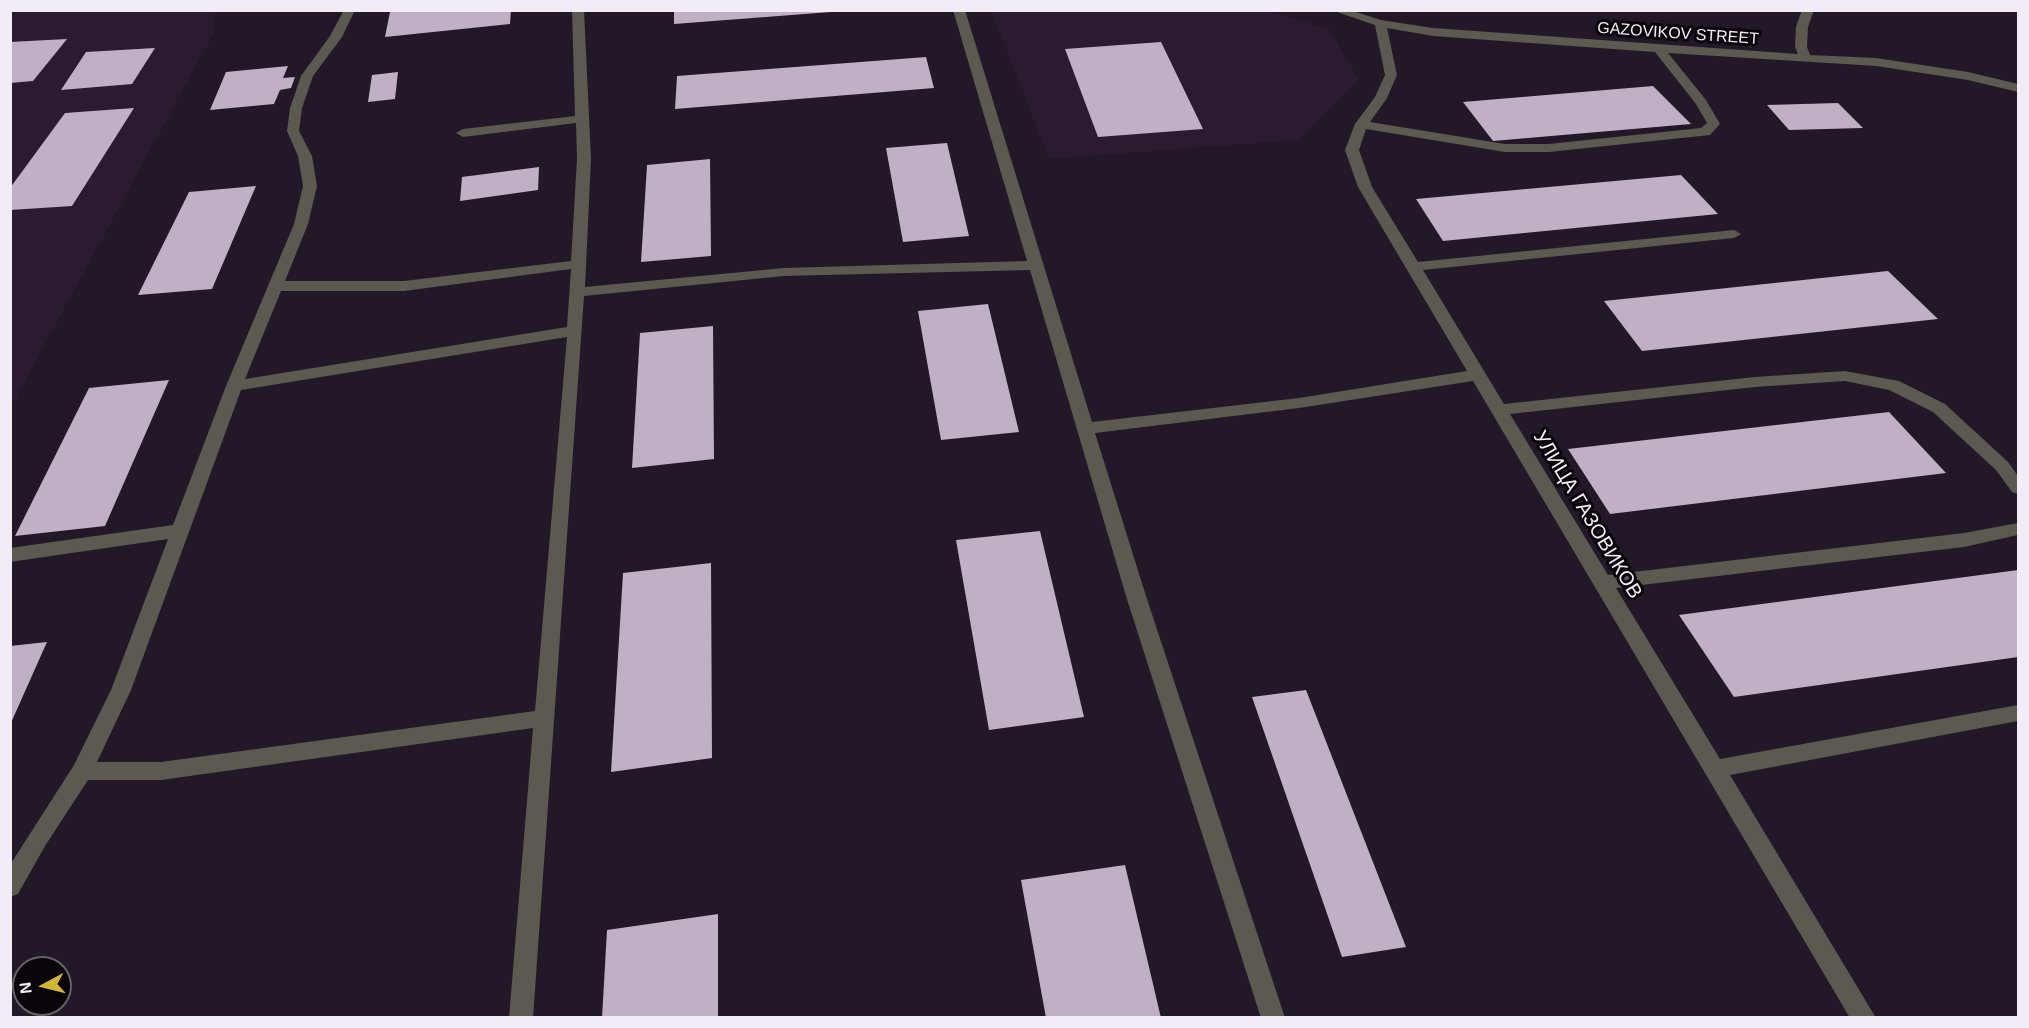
<!DOCTYPE html>
<meta charset="utf-8">
<style>
body{margin:0}
#map{position:relative;width:2029px;height:1028px;overflow:hidden;background:#231827;font-family:Arial,sans-serif}
canvas{display:block}
.frame{position:absolute;inset:0;border:12px solid #f3ebf6;pointer-events:none}
.north{position:absolute;left:12px;top:956px;width:60px;height:60px;box-sizing:border-box;background:#09050b;border:2px solid #676169;border-radius:50%;rotate:263deg;font-size:16px;font-weight:700;line-height:24px;text-align:center;color:#f3ebf6}
.north::after{content:'';display:block;margin:auto;width:21px;height:27px;background:#d3b635;clip-path:polygon(50% 0,100% 100%,50% 72%,0 100%)}
</style>
<div id="map">
<canvas width="2029" height="1028"></canvas>
<div class="frame"></div>
<div class="north">N</div>
</div>
<script>
const context = document.querySelector('canvas').getContext('2d');
context.lineJoin = 'round';
function fill(path, color) { context.fillStyle = color; context.fill(path, 'evenodd'); }
const poly = rows => new Path2D(rows.map(r => 'M' + r).join(''));
function drawText(font, color, halo, rows, align = 'center') {
  context.font = font + ' Arial,sans-serif'; context.lineWidth = 6; context.setLineDash([]); context.textBaseline = 'middle'; context.strokeStyle = halo; context.fillStyle = color; for (const [text, x, y, turn = 0] of rows) {
    context.save(); context.translate(x, y); context.rotate((+turn || 0) * Math.PI / 180); context.textAlign = isNaN(turn) ? turn : align; if (halo) context.strokeText(text, 0, 0); context.fillText(text, 0, 0); context.restore();
  }
}
fill(poly([
 [11,11,215,11,214,32,11,407],
 [991,11,1268,11,1329,29,1358,79,1299,140,1049,159]
]), '#2b1b30');
fill(poly([
 [409,10,511,10,510,24,385,37,390,12],
 [674,10,831,10,831,12,674,24],
 [67,39,33,81,10,83,10,42],
 [1161,42,1203,129,1098,137,1065,49],
 [155,48,132,84,61,90,86,52],
 [926,57,934,88,675,109,677,76],
 [288,66,283,78,295,77,291,88,280,90,274,104,210,110,226,72],
 [398,72,395,99,368,102,372,75],
 [1653,86,1691,124,1493,141,1463,102],
 [1838,103,1863,128,1789,130,1767,105],
 [134,108,72,206,10,210,10,188,65,113],
 [947,143,969,236,903,242,886,148],
 [710,159,711,256,641,262,647,165],
 [539,167,538,190,460,201,462,177],
 [1681,175,1718,214,1443,241,1416,199],
 [256,186,212,289,138,295,189,192],
 [1888,271,1938,319,1642,351,1604,301],
 [988,304,1019,432,941,440,918,311],
 [713,326,714,459,632,468,640,333],
 [169,380,105,526,15,536,89,388],
 [1889,412,1946,473,1610,514,1568,449],
 [1040,531,1084,717,989,730,956,540],
 [711,563,712,758,611,772,623,573],
 [2018,570,2018,657,1734,697,1679,615],
 [47,642,10,725,10,646],
 [1306,690,1406,947,1342,957,1252,697],
 [1125,865,1161,1018,1046,1018,1021,880],
 [718,914,718,1018,602,1018,607,930]
]), '#bfb0c5');
fill(poly([
 [344,10,355,10,342,37,313,76,302,108,299,131,312,156,317,186,308,224,285,281,404,281,571,261,577,159,576,123,463,137,456,133,463,129,575,116,572,10,584,10,591,159,585,287,784,268,1027,261,953,10,965,10,1092,422,1299,398,1467,371,1358,187,1345,150,1355,124,1375,97,1385,75,1375,25,1331,10,1350,10,1381,20,1433,28,1798,54,1795,47,1796,27,1802,10,1814,10,1808,27,1807,47,1810,55,1876,58,1968,72,2018,84,2018,92,1968,80,1876,66,1668,53,1706,100,1720,124,1710,135,1549,152,1505,152,1366,129,1359,150,1372,187,1418,262,1734,230,1741,234,1734,238,1423,270,1504,404,1755,377,1845,371,1899,381,1945,404,2008,462,2018,476,2018,494,2012,492,1996,470,1933,412,1889,390,1845,381,1755,387,1510,414,1608,575,1964,533,2018,523,2018,535,1964,547,1616,588,1720,759,2018,705,2018,721,1730,775,1876,1018,1850,1018,1473,381,1299,408,1095,433,1146,596,1285,1018,1261,1018,1126,596,1030,270,784,276,584,296,533,1018,509,1018,533,728,161,780,88,780,45,846,18,894,10,897,10,865,74,765,111,690,168,539,10,562,10,548,173,525,226,386,294,224,303,186,298,156,287,131,290,108,301,76,330,36,344,10],
 [1387,28,1433,36,1655,52,1696,104,1707,123,1701,128,1549,144,1505,144,1370,122,1387,98,1397,75,1387,28],
 [571,269,567,327,245,379,281,291,404,291,571,269],
 [567,337,535,711,161,762,97,762,131,690,241,390,567,337]
]), '#5b5950');
drawText('16px', '#f3ebf6', '#09050b', [
 ["GAZOVIKOV STREET",1678,34,4]
]);
drawText('20px', '#f3ebf6', '#09050b', [
 ["УЛИЦА ГАЗОВИКОВ",1587,515,59]
]);
</script>
